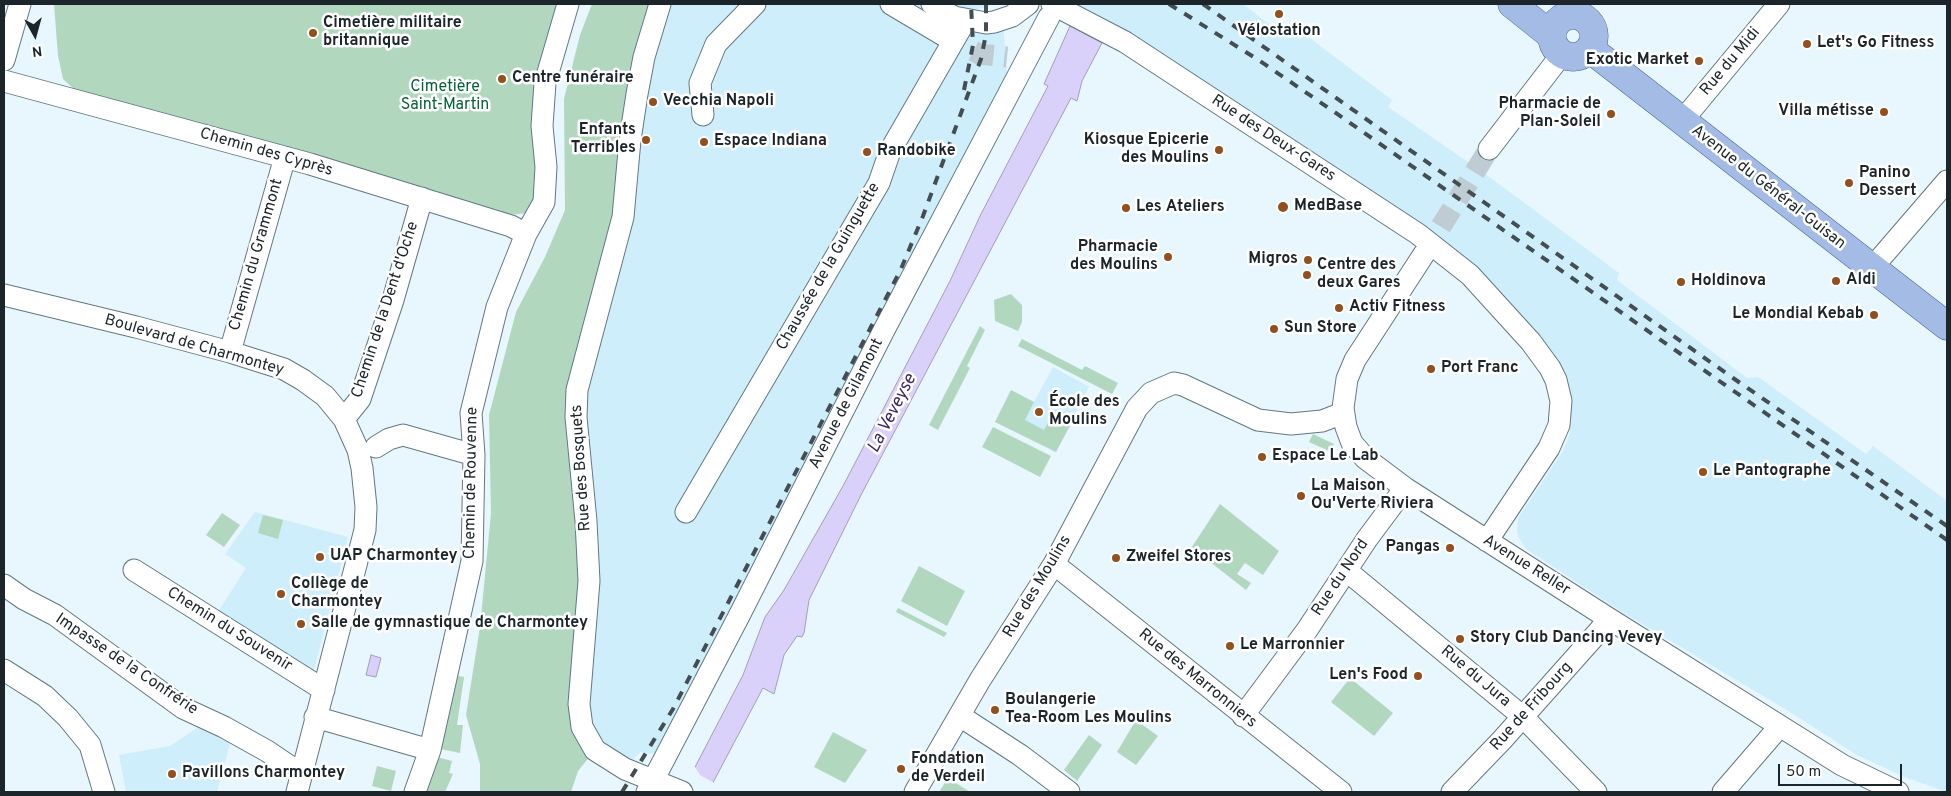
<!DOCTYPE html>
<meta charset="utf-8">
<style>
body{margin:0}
#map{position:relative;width:1951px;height:796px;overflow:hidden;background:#e8f6fd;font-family:Overpass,sans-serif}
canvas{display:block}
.frame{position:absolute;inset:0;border:5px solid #1c2529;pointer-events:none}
.north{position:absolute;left:10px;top:10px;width:50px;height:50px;-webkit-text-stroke:4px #fff;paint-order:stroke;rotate:173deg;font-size:14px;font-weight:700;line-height:20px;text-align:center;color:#1c2529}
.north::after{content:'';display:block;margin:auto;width:18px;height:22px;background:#1c2529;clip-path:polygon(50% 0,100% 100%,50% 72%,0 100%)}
.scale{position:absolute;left:1778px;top:764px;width:124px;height:22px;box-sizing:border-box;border:2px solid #1c2529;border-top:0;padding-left:6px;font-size:15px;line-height:18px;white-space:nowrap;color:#1c2529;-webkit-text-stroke:4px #fff;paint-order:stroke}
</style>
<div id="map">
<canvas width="1951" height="796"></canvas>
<div class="frame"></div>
<div class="north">N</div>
<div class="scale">50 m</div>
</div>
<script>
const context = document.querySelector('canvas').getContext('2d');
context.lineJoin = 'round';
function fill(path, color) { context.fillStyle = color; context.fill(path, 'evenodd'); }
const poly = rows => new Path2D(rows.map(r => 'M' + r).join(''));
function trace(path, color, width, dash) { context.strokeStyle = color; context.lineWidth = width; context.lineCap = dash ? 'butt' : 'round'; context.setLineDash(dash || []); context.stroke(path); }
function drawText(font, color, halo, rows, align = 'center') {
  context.font = font + ' Overpass,sans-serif'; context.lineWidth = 5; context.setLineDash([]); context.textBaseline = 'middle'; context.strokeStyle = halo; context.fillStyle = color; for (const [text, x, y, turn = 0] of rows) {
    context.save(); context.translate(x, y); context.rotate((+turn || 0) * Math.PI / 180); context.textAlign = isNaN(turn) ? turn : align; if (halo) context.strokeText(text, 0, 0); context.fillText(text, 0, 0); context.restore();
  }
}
fill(poly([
 [660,4,932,4,1003,20,1007,75,660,749,651,754,640,752,625,769,588,739,576,417],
 [949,4,991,4,982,8,967,11],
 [1066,4,1243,4,1284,36,1294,24,1299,30,1392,100,1388,107,1484,173,1619,273,1617,280,1747,378,1758,377,1866,454,1873,446,1947,501,1947,792,1907,778,1857,755,1790,712,1622,612,1526,549,1519,538,1517,532,1518,518,1563,451,1570,433,1571,406,1508,304],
 [1053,367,1089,387,1056,452,995,422,1011,390,1034,402],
 [255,512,348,537,311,682,213,620,246,568,225,554],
 [200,726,230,743,217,792,126,792,119,755,170,746]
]), '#ceeefc');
fill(poly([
 [54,4,562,4,535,199,527,213,510,215,78,93,63,79,58,56],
 [592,4,660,4,633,118,579,378,580,686,595,750,578,771,571,792,480,792,480,764,466,715,480,627,491,513,489,415,516,312,545,257,565,210,564,99,580,35],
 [1011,294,1022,305,1022,322,1018,331,995,321,994,300],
 [980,326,985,330,967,366,970,368,938,430,929,425],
 [1022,339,1082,370,1085,366,1118,383,1112,394,1018,346],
 [1011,390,1034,402,1025,420,1044,430,1054,412,1072,422,1056,452,995,422],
 [993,427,1051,456,1040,477,982,447],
 [1313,434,1334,444,1331,452,1309,442],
 [1220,504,1279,551,1263,575,1245,563,1237,574,1251,583,1246,590,1196,551,1192,554,1188,553],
 [222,513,240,525,224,547,206,535],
 [263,515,283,520,278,539,258,533],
 [919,566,965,591,947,626,901,601],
 [898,608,947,633,944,637,896,612],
 [453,669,459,670,458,676,464,677,457,725,463,725,460,753,436,748],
 [1350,678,1393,713,1374,736,1331,702],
 [1136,720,1158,736,1136,765,1117,752],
 [833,732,867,750,845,783,814,767],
 [1089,735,1102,745,1077,781,1064,770],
 [433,756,452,761,449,773,453,774,445,792,419,792],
 [377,766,396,771,391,791,372,786],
 [948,778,970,792,939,792]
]), '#b2d7bf');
const water = poly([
 [1070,26,1102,43,1082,81,1077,101,1071,98,861,495,809,600,804,633,802,637,797,636,784,655,774,694,763,688,708,792,682,792,743,675,765,617,784,590,843,486,950,281,981,214,1048,86,1044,84,1070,26],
 [371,655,381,658,376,677,366,675,371,655]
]);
fill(water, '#dad1fb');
trace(water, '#a19dbc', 1);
fill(poly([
 [693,764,700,775,716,784,711,792,679,792]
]), '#e8f6fd');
trace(poly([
 [945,36,979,54,1007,57],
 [1424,254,1489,149]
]), '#bfccd3', 21, [21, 11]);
const minor = poly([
 [660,4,644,57,637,94,630,140,623,217,577,390,576,417,586,521,589,581,579,704,582,727,595,750,625,769,682,792],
 [891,4,945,36],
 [932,4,954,17,986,23,994,22,1012,16,1028,4],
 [1052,4,1125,42,1418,234,1470,275,1531,342,1550,368,1556,380,1561,401,1559,425,1549,448,1487,541],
 [4,60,20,4],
 [4,81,310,164,511,226,526,234],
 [703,115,700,83,716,44,755,4],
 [1682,121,1779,4],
 [1489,149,1562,54],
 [1424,254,1355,360,1347,379,1343,408,1346,427,1352,443,1365,458,1405,488,1608,618,1842,765,1898,792],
 [1872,268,1947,181],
 [4,295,136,327,230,352,284,369,303,380,325,396,344,419,358,450,362,468,366,507,365,530,297,792],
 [230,352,285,157],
 [344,419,360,399,393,300,422,198],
 [376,447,389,439,403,435,474,455],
 [686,512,879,183,890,151,965,21],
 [1054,564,1341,792],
 [134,570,324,690],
 [1347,571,1522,716,1596,792],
 [4,585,24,599,55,615,183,708,224,727,267,751,301,774],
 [4,670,45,696,68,718,90,745,104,792],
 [960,716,1020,755,1069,792],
 [1243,716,1307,630,1367,539,1405,488],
 [315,717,430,750],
 [415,792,430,750,472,561,474,455,471,413,497,307,526,234,544,202,546,167,542,126,545,83,568,4],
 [647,792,739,616,883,332,1049,17],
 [915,792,980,680,1054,564,1137,408,1151,393,1174,383,1183,385,1258,420,1291,424,1322,421,1343,413],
 [1452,792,1502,740,1600,630,1608,618],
 [1723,792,1780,726]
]);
const major = poly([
 [1512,4,1552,36],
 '1552 36a21 21 0 1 1 42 0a21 21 0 1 1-42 0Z',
 [1590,49,1947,326]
]);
trace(minor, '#637882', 23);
trace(major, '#4b6998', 29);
trace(minor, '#fff', 21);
trace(major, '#a3bbe5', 28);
trace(poly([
 [1169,4,1257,59,1333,111,1947,540],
 [1203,4,1733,378,1947,526],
 [964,90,973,45,971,4],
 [622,792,673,709,901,269,923,216,981,59,986,34,986,4]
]), '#434d52', 4, [9, 9]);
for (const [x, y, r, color] of [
 [1279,14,5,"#91501d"],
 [313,33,5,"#91501d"],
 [1807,44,5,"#91501d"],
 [1699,61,5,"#91501d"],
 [502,79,5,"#91501d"],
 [653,102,5,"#91501d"],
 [1884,112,5,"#91501d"],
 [1611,114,5,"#91501d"],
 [646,140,5,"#91501d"],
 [704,142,5,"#91501d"],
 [1219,150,5,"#91501d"],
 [867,152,5,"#91501d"],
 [1849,183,5,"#91501d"],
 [1283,207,6,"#91501d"],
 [1126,208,5,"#91501d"],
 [1168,257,5,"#91501d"],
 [1308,260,5,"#91501d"],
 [1307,275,5,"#91501d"],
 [1836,281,5,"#91501d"],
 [1681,282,5,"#91501d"],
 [1339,308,5,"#91501d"],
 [1874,315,5,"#91501d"],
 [1274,329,5,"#91501d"],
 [1431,369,5,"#91501d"],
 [1039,412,5,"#91501d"],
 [1262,457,5,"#91501d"],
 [1703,472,5,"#91501d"],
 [1301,496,5,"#91501d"],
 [1450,548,5,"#91501d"],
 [320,557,5,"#91501d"],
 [1116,558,5,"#91501d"],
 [281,594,5,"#91501d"],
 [301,624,5,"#91501d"],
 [1460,639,5,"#91501d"],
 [1230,646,5,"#91501d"],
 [1418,676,5,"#91501d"],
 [995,710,5,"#91501d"],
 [901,769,5,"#91501d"],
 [172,774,5,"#91501d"]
]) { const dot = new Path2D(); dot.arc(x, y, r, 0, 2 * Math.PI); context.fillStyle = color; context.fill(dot); trace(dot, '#fff', 2); }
drawText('bold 16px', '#1c2529', '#fff', [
 ["Cimetière militaire",323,24],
 ["britannique",323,42],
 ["Vélostation",1279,32,"center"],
 ["Let's Go Fitness",1817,44],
 ["Exotic Market",1689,61,"right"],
 ["Centre funéraire",512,79],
 ["Vecchia Napoli",663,102],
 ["Pharmacie de",1601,105,"right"],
 ["Plan-Soleil",1601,123,"right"],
 ["Villa métisse",1874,112,"right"],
 ["Enfants",636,131,"right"],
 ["Terribles",636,149,"right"],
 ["Kiosque Epicerie",1209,141,"right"],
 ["des Moulins",1209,159,"right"],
 ["Espace Indiana",714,142],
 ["Randobike",877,152],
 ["Panino",1859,174],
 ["Dessert",1859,192],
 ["MedBase",1294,207],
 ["Les Ateliers",1136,208],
 ["Pharmacie",1158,248,"right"],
 ["des Moulins",1158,266,"right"],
 ["Migros",1298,260,"right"],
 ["Centre des",1317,266],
 ["deux Gares",1317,284],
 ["Aldi",1846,281],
 ["Holdinova",1691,282],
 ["Activ Fitness",1349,308],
 ["Le Mondial Kebab",1864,315,"right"],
 ["Sun Store",1284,329],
 ["Port Franc",1441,369],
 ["École des",1049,403],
 ["Moulins",1049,421],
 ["Espace Le Lab",1272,457],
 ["Le Pantographe",1713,472],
 ["La Maison",1311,487],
 ["Ou'Verte Riviera",1311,505],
 ["Pangas",1440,548,"right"],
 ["UAP Charmontey",330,557],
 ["Zweifel Stores",1126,558],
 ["Collège de",291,585],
 ["Charmontey",291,603],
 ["Salle de gymnastique de Charmontey",311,624],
 ["Story Club Dancing Vevey",1470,639],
 ["Le Marronnier",1240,646],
 ["Len's Food",1408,676,"right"],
 ["Boulangerie",1005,701],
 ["Tea-Room Les Moulins",1005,719],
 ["Fondation",911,760],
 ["de Verdeil",911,778],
 ["Pavillons Charmontey",182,774]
], 'left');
drawText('16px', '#1c2529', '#fff', [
 ["Rue du Midi",1731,62,-50],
 ["Rue des Deux-Gares",1273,139,33],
 ["Chemin des Cyprès",266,153,16],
 ["Avenue du Général-Guisan",1768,188,38],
 ["Chemin du Grammont",257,255,-74],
 ["Chaussée de la Guinguette",829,267,-60],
 ["Chemin de la Dent d'Oche",386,310,-72],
 ["Boulevard de Charmontey",194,346,16],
 ["Avenue de Gilamont",847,404,-63],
 ["Rue des Bosquets",582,468,-94],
 ["Chemin de Rouvenne",472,483,-89],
 ["Avenue Reller",1526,566,32],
 ["Rue du Nord",1341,578,-56],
 ["Rue des Moulins",1038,587,-59],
 ["Chemin du Souvenir",229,630,32],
 ["Impasse de la Confrérie",126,665,34],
 ["Rue du Jura",1475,677,40],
 ["Rue des Marronniers",1197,679,39],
 ["Rue de Fribourg",1532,707,-48]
]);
drawText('16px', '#04623a', '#fff', [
 ["Cimetière",445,88],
 ["Saint-Martin",445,106]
]);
drawText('italic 18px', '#3c2965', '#fff', [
 ["La Veveyse",893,414,-63]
]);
</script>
